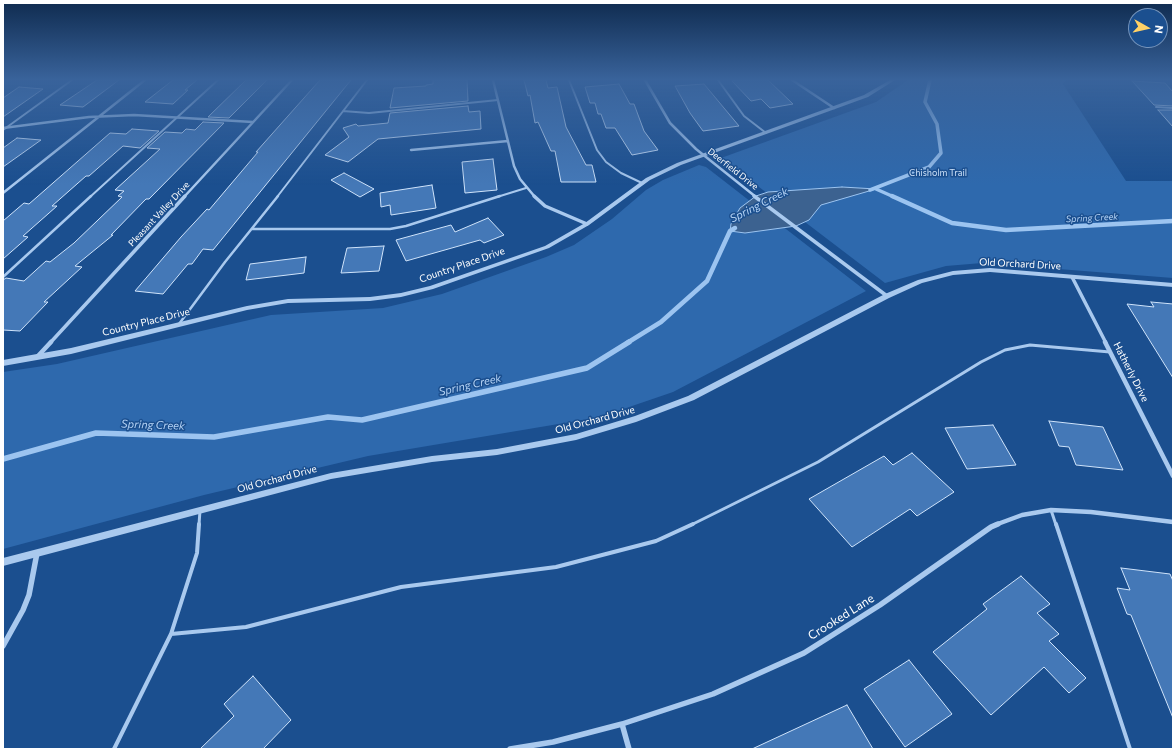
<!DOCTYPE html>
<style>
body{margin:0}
#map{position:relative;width:1176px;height:752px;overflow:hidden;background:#1b4f8f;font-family:Commissioner,sans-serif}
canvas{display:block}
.frame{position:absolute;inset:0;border:4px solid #fff;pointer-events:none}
.north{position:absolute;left:1128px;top:8px;width:40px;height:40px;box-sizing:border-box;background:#1b4f8f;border:1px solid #7695bc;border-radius:50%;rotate:98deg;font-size:11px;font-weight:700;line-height:16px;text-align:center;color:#fff}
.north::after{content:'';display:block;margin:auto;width:14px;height:18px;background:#ffd166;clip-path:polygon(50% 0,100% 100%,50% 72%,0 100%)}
</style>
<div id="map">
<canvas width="1176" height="752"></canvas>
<div class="frame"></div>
<div class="north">N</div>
</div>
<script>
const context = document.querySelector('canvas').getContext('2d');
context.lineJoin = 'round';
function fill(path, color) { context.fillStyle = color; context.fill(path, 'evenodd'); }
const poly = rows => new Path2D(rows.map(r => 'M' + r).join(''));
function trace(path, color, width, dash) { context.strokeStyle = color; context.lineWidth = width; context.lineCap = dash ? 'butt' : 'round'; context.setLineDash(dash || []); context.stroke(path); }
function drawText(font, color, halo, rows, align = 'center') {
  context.font = font + ' Commissioner,sans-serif'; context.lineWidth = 3; context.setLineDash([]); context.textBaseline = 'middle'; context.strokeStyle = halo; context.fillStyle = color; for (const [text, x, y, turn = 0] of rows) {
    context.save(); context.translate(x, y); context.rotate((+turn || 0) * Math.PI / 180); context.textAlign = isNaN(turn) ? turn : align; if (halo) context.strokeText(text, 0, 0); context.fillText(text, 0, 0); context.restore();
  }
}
fill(poly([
 [908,80,1066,80,1063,84,1126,181,1173,181,1173,278,982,263,946,266,885,283,721,158,876,102],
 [699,165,706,167,866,291,673,392,600,417,368,456,204,495,3,549,3,372,57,364,271,315,383,308,442,294,546,257,574,245,612,219,646,190,663,180]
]), '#2e69ad');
const water = poly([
 [842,187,876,189,821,205,809,220,796,226,745,233,730,231,731,224,740,208,756,196,768,192,842,187]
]);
fill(water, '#3c6290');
trace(water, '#9cc4f0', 1);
trace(poly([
 [876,189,894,197],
 [870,190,929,167,941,153,937,124,925,102,930,80]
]), '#9cc4f0', 3.5);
trace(poly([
 [892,196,952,223,1006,230,1173,221],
 [627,343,661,322,707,281,730,231,735,228]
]), '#9cc4f0', 4.5);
trace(poly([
 [3,459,96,433,214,437,328,417,362,420,587,368,629,342]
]), '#9cc4f0', 5.5);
const building = poly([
 [97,80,119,80,83,107,60,105,97,80],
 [173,80,197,80,185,90,188,90,173,104,145,102,173,80],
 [246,80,267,80,229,118,208,117,246,80],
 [320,80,351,80,213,250,203,249,192,264,188,264,163,294,135,291,181,237,207,209,209,210,258,152,256,152,320,80],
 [433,80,467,80,468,101,390,108,394,88,426,86,426,85,433,84,433,80],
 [524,80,546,80,548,88,557,87,566,127,586,165,592,165,596,182,561,182,555,151,551,151,538,122,535,123,530,95,528,96,524,80],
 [736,80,768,80,793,104,770,108,761,99,751,101,732,81,736,80],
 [1132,81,1165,83,1173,92,1173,106,1154,105,1132,81],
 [619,84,630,104,634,104,644,131,658,150,632,155,615,128,606,128,601,114,598,114,595,103,590,103,585,87,619,84],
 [704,84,739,126,703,131,690,113,675,86,704,84],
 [19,87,43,89,3,117,3,98,19,87],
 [468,106,469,112,480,111,481,129,378,139,348,162,325,155,349,137,343,128,356,124,358,126,388,123,390,113,468,106],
 [1158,110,1173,110,1173,127,1158,110],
 [203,122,224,123,149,199,146,199,111,235,113,235,75,266,82,267,44,302,48,302,20,331,3,330,3,280,6,278,24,281,46,261,50,262,74,243,122,197,118,196,124,191,115,190,160,149,147,148,165,132,182,133,186,129,195,130,203,122],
 [132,129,159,131,140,148,123,146,89,176,86,176,52,206,57,206,23,236,28,237,3,259,3,221,24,203,29,204,110,133,126,134,132,129],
 [17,138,41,140,3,167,3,148,17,138],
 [493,159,497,190,465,193,462,162,493,159],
 [344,173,374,189,360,197,331,180,344,173],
 [432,185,436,208,391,215,390,205,381,207,380,193,432,185],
 [488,218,504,235,484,243,480,240,406,261,396,240,451,225,455,232,488,218],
 [384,246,379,271,341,273,347,248,384,246],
 [306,257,304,273,246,280,250,264,306,257],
 [1151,302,1173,304,1173,378,1127,304,1154,307,1151,302],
 [1049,421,1103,427,1123,470,1076,465,1069,447,1059,446,1049,421],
 [993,425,1016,465,967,469,945,428,993,425],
 [912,453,954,492,917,516,910,509,852,547,809,499,884,456,893,465,912,453],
 [1121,568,1170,574,1173,581,1173,718,1131,615,1127,614,1117,588,1130,590,1121,568],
 [1021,576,1050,604,1037,613,1059,634,1049,641,1086,678,1069,693,1044,667,991,715,933,652,987,609,983,604,1021,576],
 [909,660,952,714,905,747,864,689,909,660],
 [253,676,291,720,263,749,200,749,234,716,224,704,253,676],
 [847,705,873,749,752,749,847,705]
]);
fill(building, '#4478b7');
trace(building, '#cfe3fa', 1);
trace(poly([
 [569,80,597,150,606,162,621,173,642,183],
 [718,80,744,116,766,133],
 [1156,107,1173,108],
 [343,111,369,113,498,100],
 [3,130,72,80],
 [90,197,218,80],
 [277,197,367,80],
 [497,197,526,188]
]), '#a9c9ee', 2);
trace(poly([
 [253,229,390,229,406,226,500,196],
 [3,277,91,196],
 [179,324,225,262,278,196]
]), '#a9c9ee', 2.5);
trace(poly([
 [1051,510,1056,525],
 [199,525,200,510],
 [691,525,818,462,981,362,1005,350,1030,345,1110,352]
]), '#a9c9ee', 3);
trace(poly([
 [1056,524,1130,749],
 [171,634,246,627,401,587,556,567,656,541,693,524],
 [114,749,171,634,197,553,199,524]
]), '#a9c9ee', 4);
trace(poly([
 [493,80,514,166,520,179,535,197],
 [645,80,670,123,696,149,756,197],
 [792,80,834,108],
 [3,128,89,117,134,115,253,122],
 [411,150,508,141],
 [3,193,145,80],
 [184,197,292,80]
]), '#a9c9ee', 2.5);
trace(poly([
 [534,196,545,206,587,224],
 [754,196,887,296],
 [1072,277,1106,343],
 [50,343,185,196]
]), '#a9c9ee', 3.5);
trace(poly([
 [1105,342,1173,476],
 [38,356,51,342],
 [995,525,1022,515,1051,510,1091,512,1173,522]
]), '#a9c9ee', 4.5);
trace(poly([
 [3,646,23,610,29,595,37,553],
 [622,724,629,749],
 [510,749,553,742,622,724,713,694,804,653,880,605,991,527,998,524]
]), '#a9c9ee', 5.5);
fill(poly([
 [890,80,895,80,868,97,681,165,650,180,589,225,549,248,433,289,401,297,370,301,288,303,247,310,71,354,3,366,3,360,71,348,247,306,288,299,370,297,401,293,430,286,545,246,585,223,646,178,677,163,864,95,890,80],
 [990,268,1173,283,1173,287,990,272,953,275,922,283,889,298,694,400,636,422,576,440,497,455,432,462,331,479,3,566,3,558,331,473,432,456,497,449,576,434,635,416,688,396,885,294,918,280,953,271,990,268]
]), '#a9c9ee');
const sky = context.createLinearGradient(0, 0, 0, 185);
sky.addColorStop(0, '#0f2b4f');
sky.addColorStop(0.43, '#39639b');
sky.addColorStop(1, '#39639b00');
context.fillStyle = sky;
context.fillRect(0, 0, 1176, 185);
drawText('9px', '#fff', '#1b4f8f', [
 ["Deerfield Drive",733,169,38],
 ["Pleasant Valley Drive",159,214,-47]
]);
drawText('9px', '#cfe3fa', '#1b4f8f', [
 ["Chisholm Trail",938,173]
]);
drawText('italic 9px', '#b5d3f5', '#1b4f8f', [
 ["Spring Creek",1092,218,-3]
]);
drawText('10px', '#fff', '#1b4f8f', [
 ["Old Orchard Drive",1020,264,3],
 ["Country Place Drive",462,265,-19],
 ["Country Place Drive",146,322,-14],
 ["Hatherly Drive",1131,372,63],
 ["Old Orchard Drive",595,420,-15],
 ["Old Orchard Drive",277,479,-15]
]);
drawText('italic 11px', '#b5d3f5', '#1b4f8f', [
 ["Spring Creek",759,205,-27],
 ["Spring Creek",470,385,-13],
 ["Spring Creek",153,425,2]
]);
drawText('12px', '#fff', '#1b4f8f', [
 ["Crooked Lane",841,617,-32]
]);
</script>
